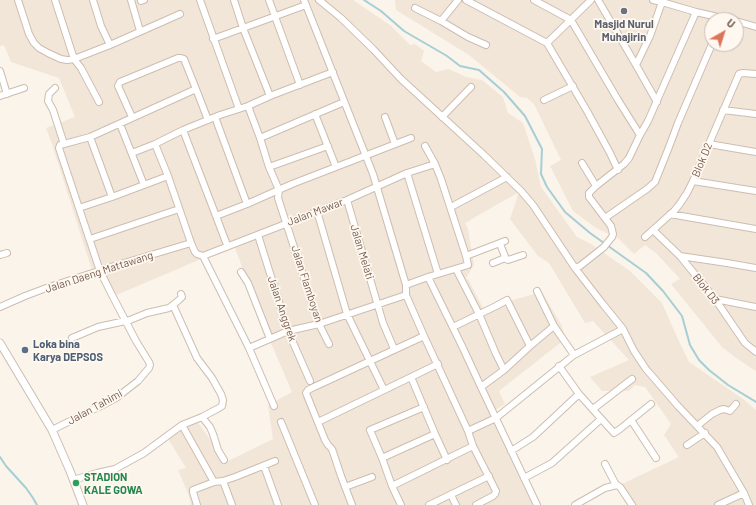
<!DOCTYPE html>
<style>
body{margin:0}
#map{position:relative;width:756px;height:505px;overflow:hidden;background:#fbf4ea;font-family:Barlow,sans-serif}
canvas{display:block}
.north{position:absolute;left:704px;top:12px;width:40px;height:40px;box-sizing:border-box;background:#fef8f0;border:1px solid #c7baaf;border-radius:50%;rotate:39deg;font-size:11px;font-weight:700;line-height:16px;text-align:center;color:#755c4e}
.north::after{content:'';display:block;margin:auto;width:14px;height:18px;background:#dc7558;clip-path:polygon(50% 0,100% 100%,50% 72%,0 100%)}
</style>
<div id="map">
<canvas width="756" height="505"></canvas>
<div class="north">U</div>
</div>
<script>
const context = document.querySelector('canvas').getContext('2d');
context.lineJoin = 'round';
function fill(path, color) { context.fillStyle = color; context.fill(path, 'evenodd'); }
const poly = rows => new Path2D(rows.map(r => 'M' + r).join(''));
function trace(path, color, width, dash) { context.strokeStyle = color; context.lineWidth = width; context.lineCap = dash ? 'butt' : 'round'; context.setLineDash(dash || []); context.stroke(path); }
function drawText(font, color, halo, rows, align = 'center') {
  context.font = font + ' Barlow,sans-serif'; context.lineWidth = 3.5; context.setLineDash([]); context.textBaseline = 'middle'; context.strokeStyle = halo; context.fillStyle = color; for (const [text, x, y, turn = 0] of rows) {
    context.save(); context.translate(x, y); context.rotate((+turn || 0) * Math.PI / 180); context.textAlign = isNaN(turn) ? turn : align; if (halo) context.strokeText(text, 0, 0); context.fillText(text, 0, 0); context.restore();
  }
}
fill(poly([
 [0,0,353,0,390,25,410,45,415,44,424,51,421,61,436,72,449,69,466,77,482,80,503,97,508,113,523,123,535,159,541,187,577,237,591,244,630,271,662,303,677,337,689,362,743,399,756,410,756,505,634,505,622,484,679,457,664,435,671,424,645,387,635,385,629,391,602,391,590,377,629,360,593,321,585,323,549,263,538,256,510,219,519,192,465,223,468,229,474,265,465,280,468,279,483,308,542,292,562,326,565,339,499,391,505,404,491,413,541,505,191,505,188,493,178,470,186,468,167,437,197,421,214,445,224,463,273,439,268,405,292,392,265,329,234,245,114,296,91,267,52,144,46,128,75,117,59,78,11,62,4,45,0,46],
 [395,0,756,0,756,371,739,360,722,347,671,284,680,279,656,253,645,245,634,254,619,239,596,228,573,211,550,166,561,160,534,104,527,98,520,97,469,55,396,10],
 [712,20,736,20,736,44,712,44]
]), '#f2e6d8');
trace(poly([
 [364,0,381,11,404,31,447,56,460,66,479,70,504,92,525,116,542,149,541,174,547,187,565,212,590,233,646,273,663,291,682,316,690,345,699,360,709,370,728,385,756,402],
 [0,457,6,466,26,488,33,498,37,505]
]), '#a6ced5', 2);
const minor = poly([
 [18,0,29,34,34,43,39,48,48,53,61,59,67,60,74,59,110,45,180,14],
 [55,0,74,59,81,68,99,102],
 [93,0,101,26,110,45],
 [131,0,140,31],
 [200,0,239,109],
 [234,0,243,28,270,96],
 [269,0,300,85],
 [304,0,373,174,406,285],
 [319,0,341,18,373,49,401,79,484,155,521,191,533,205,575,268,602,303,623,329,634,351,646,369,678,406,717,447,744,493,749,505],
 [466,0,547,43,587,111,610,153,618,170],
 [534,0,571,20,618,100,640,135,629,158,624,164,596,186,589,193,589,197,611,226,613,234,612,237,604,247,580,266,575,268],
 [598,0,636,65,657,102],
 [653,0,662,2],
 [141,1,144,0],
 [415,8,441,21,468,37,486,45],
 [441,21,458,0],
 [736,21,756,27],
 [213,39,306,5],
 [547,43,591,0],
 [636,65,650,36,662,2,696,12],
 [0,71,7,94],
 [55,88,49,94,48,101,53,110,64,144],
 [0,96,24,88],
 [544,100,573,86],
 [248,106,260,138,269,167,279,190,278,198,319,324,329,344],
 [723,110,756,114],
 [315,114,336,167],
 [132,117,118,86,120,82,178,58,181,58,184,59,196,89],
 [215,117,247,204],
 [385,117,395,144],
 [442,117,471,87],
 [120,124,144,185],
 [183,130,216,216,247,204,292,184,411,138],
 [640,135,648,121,696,12,731,20],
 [90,137,112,197],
 [260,138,344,102],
 [155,144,168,176],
 [709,144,756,152],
 [132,153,155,144,183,130,220,115,248,106,270,96,333,72],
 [582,163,596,186],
 [269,167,328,146],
 [407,173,438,274],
 [693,181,756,191],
 [347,200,383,323,394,349],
 [451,207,507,177],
 [79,208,112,197,168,176,191,243],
 [317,211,347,314,384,390],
 [670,214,756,229],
 [216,216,227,245],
 [605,218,647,189,655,182,669,147,678,123,690,95,712,44],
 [653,230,680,256,715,299,745,343,756,352],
 [258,235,288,331,310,381],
 [645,237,674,211,679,205,687,193,693,181,739,74,743,73,756,74],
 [90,239,179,209],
 [500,244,506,259,508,260,523,255],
 [0,255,7,253],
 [203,256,249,348,288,331,319,324,406,295,406,285,428,277,468,265,466,256,441,179,435,164,425,146],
 [466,256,505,241],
 [680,256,727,263,756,268],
 [493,263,505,258],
 [456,269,479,314,496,354,504,370],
 [241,272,248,283,270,339],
 [428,277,462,346,481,387,537,505],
 [537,291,554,326,574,355],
 [406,295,424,336,468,431,473,446,496,491,495,494,493,496,476,505],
 [715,299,756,307],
 [0,307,25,296,49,287,114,266,191,243,195,252,197,254,203,256,347,200,407,173,435,164],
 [453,327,496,306,507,300,530,346],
 [72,338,98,327,130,320,147,313,169,308,179,300,182,297,181,294],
 [249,348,274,406],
 [559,366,579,394,614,433,620,429,651,404],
 [411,377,435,434,447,460],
 [481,387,504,370,530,346,554,326],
 [593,409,632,379],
 [202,417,210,427,213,434,218,450,224,460],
 [631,420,656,458],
 [281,422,315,505],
 [318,422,438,364],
 [182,425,214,482],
 [697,426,712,414,720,410,724,409,730,411,736,404],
 [52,430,78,417,103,405,116,398,138,381,149,368,150,365,149,362,136,341,112,295,100,271,59,148,60,145,64,144,90,137,196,89,208,120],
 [468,431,496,418,574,355,623,329],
 [687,445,705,433],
 [511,451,533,437,579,394],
 [382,458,435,434],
 [605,464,616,485],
 [264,466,278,505],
 [524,478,552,463,601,419],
 [73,480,97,473,115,469,144,453,182,425,202,417,219,408,222,406,223,400,221,394,212,378,197,358,173,305],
 [223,481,232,505],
 [392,486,473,446],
 [345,487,372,477],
 [451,495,456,505],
 [197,505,193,492,193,490,214,482,223,481,235,477,275,461],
 [352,505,341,476,332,449,328,445,325,440,306,393,308,390,314,387,424,336],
 [401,505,392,486,382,458,370,430,424,407],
 [429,505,489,476],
 [575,505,605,488,617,485,620,487,632,505],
 [718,505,744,493]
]);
const tertiary = poly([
 [0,343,52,430,70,471,83,505]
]);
trace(minor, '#cdbdb0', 8);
trace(tertiary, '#cdbdb0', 9);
trace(minor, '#fff', 6);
trace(tertiary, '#fff', 7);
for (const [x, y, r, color] of [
 [624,11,4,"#6b7280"],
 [25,350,4,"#5c6f8a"],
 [76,483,4,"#2e9e5b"]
]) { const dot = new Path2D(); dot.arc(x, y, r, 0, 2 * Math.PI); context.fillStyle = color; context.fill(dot); trace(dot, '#fef8f0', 1.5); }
drawText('bold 11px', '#5b616d', '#fef8f0', [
 ["Masjid Nurul",624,24],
 ["Muhajirin",624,37]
]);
drawText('11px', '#755c4e', '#fef8f0', [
 ["Blok D2",702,160,-67],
 ["Jalan Mawar",315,212,-21],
 ["Jalan Melati",362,252,73],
 ["Jalan Daeng Mattawang",99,272,-18],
 ["Jalan Flamboyan",307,284,72],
 ["Blok D3",706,289,52],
 ["Jalan Anggrek",282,309,71],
 ["Jalan Tahimi",95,407,-29]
]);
drawText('bold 11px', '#4e5e75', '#fef8f0', [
 ["Loka bina",33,344],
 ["Karya DEPSOS",33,357]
], 'left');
drawText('bold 11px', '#27864d', '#fef8f0', [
 ["STADION",84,477],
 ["KALE GOWA",84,490]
], 'left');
</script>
